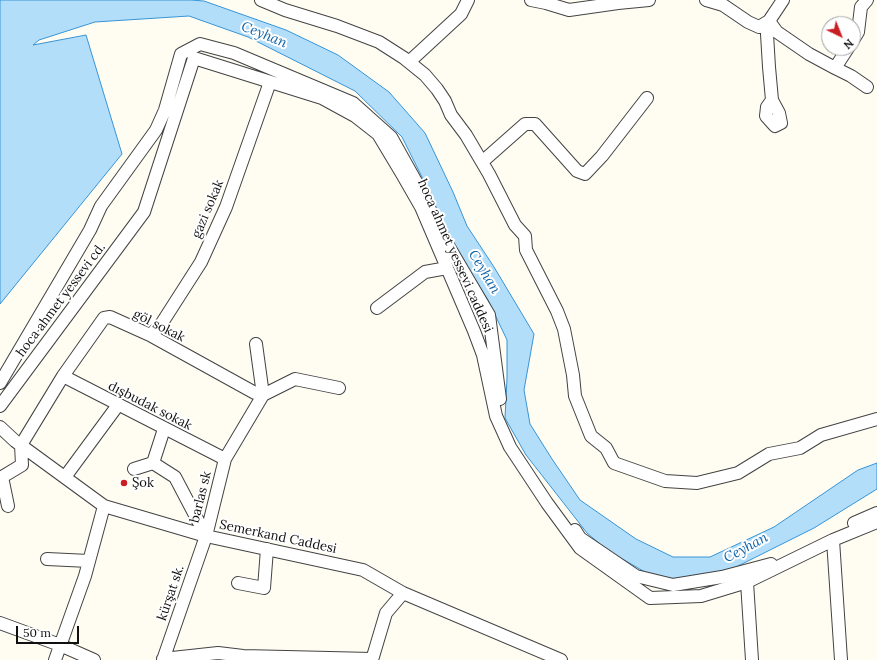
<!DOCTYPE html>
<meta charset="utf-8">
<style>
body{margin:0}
#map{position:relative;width:877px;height:660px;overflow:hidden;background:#fffdf2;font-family:Lora,serif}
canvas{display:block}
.north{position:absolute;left:821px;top:16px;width:40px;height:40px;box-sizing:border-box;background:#fff;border:1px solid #9f9f9f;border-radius:50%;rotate:137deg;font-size:11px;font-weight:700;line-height:16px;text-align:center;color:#101010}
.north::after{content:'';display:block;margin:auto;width:14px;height:18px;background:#c91e24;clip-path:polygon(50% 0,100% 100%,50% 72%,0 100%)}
.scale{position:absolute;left:16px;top:626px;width:63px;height:18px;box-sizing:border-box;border:2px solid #101010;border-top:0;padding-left:5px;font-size:12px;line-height:14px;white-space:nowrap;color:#101010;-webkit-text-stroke:3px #fff;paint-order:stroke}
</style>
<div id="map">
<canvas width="877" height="660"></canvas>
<div class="north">N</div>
<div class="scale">50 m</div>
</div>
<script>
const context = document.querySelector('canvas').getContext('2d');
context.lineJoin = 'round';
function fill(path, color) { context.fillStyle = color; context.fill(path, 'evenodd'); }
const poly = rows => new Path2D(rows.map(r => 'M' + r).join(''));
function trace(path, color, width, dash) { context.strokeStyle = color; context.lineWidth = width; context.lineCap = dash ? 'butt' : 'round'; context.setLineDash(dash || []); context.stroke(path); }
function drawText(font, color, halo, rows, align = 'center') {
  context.font = font + ' Lora,serif'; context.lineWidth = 4; context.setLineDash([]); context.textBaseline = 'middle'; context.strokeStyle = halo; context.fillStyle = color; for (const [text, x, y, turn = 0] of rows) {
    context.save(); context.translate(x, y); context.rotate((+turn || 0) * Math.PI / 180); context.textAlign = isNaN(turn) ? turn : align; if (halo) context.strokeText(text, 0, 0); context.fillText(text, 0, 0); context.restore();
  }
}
const water = poly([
 [0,0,191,0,204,1,286,30,338,55,389,92,425,133,453,192,467,226,494,267,534,334,524,390,530,424,552,459,580,500,636,539,673,557,710,557,774,527,858,470,877,463,877,489,814,528,728,571,683,581,657,579,607,550,587,533,526,455,505,418,507,378,507,340,488,300,438,221,427,187,402,137,355,91,248,37,189,16,95,22,39,40,33,45,86,35,122,154,0,304,0,0]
]);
fill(water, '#b3defa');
trace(water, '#3694d6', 1);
const minor = poly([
 [261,0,285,10,337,26,379,42,404,58,425,75,437,89,445,101,451,115,466,135,489,174,515,225,525,236,526,250,557,311,564,329,573,375,575,396,591,436,606,448,614,463,665,481,697,483,738,473,769,454,800,448,821,435,877,419],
 [531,0,546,3,569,10,618,3,649,0],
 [706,0,723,5,748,22,759,27,769,21,783,0],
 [769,21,777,32,809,54,835,68,848,48],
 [772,25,767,34,769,67,772,100,779,113,781,123,775,126,766,116,767,107,772,100],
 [853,40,858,32,861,7,867,0],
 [409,62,461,14,468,0],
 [835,68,851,76,867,87],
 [482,162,525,124,535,124,577,171,585,174,602,156,647,98],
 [377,308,425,272,447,268],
 [150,335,160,326,201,262,226,207,270,82],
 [256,344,263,395],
 [63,376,225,459],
 [0,383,90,230,101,206,156,130,165,110,181,54,200,44,234,53,353,103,391,137,424,196,439,230,489,315,500,399],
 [263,395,295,379,339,388],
 [0,406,144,212,194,58,322,98,355,116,378,134,402,174,421,207,474,331,483,355,496,416,510,447,547,503,580,548,650,598,701,596,747,582,833,540,877,522],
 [0,427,15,441,104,506,206,536,363,570,403,593,561,660],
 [164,429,153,463,175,477,206,536,225,459,263,395],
 [134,469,153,463],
 [65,477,118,405],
 [8,506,2,477,22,465,21,445,63,376,104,318,110,317,150,335,255,393,263,395],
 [854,523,877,513],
 [575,530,580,538,636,576,673,585,722,577,771,564],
 [833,540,841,660],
 [47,559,89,561],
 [747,582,752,660],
 [238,583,264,588,267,549],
 [0,623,60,645,94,660],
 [163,659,218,653,243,656,372,659],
 [55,660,85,576,104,506],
 [163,660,206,536],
 [372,660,386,613,403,593]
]);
trace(minor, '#434343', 14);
trace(minor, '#fff', 12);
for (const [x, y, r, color] of [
 [124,483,4,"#c91e24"]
]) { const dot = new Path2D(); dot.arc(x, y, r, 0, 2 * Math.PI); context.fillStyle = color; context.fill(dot); trace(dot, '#fff', 1.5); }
drawText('13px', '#101010', '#fff', [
 ["gazi sokak",208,209,-67],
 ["hoca ahmet yessevi caddesi",455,256,66],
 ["hoca ahmet yessevi cd.",61,300,-53],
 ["göl sokak",159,326,27],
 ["dışbudak sokak",150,406,27],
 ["barlas sk",201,497,-76],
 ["Semerkand Caddesi",278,537,12],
 ["kürşat sk.",171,593,-71]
]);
drawText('13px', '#101010', '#fff', [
 ["Şok",132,483]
], 'left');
drawText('italic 14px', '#1065aa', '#fff', [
 ["Ceyhan",264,35,22],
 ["Ceyhan",484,272,59],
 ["Ceyhan",746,548,-28]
]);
</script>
